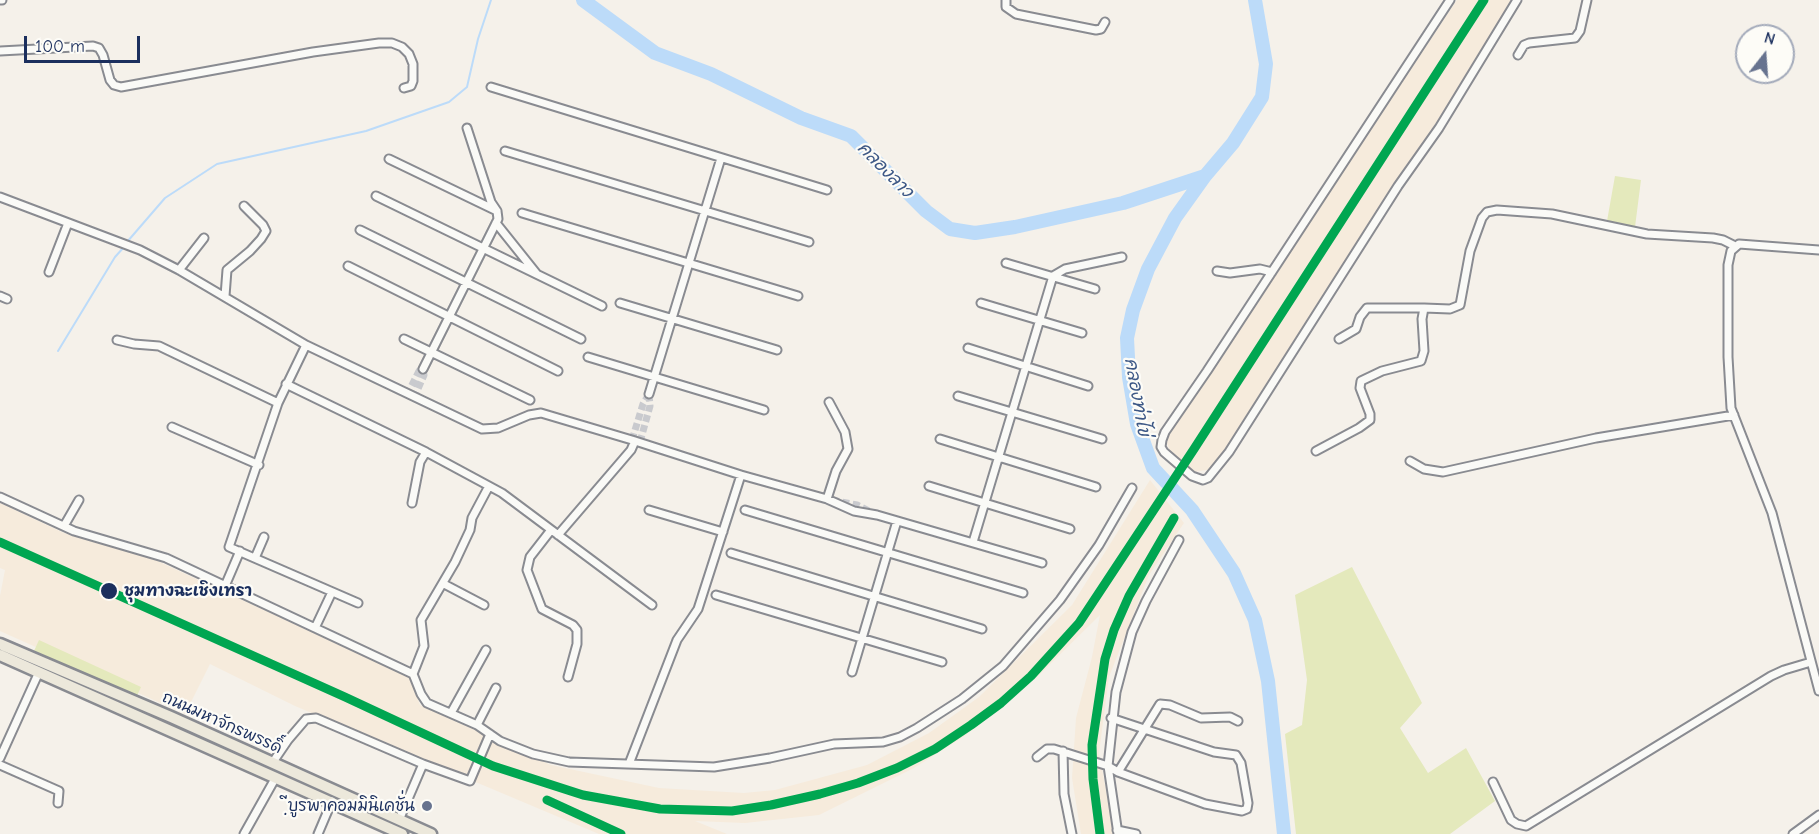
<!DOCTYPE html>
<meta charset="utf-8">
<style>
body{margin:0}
#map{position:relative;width:1819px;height:834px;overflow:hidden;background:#f5f1ea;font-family:"Comic Neue",sans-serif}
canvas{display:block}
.north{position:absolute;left:1735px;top:24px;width:60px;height:60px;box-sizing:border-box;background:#fdfcf7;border:2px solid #a3aaba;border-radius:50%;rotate:17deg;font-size:16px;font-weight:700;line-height:24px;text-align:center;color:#1b2f5e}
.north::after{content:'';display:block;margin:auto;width:21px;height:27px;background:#67738f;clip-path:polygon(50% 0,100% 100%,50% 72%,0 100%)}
.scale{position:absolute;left:24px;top:36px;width:116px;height:27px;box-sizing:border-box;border:3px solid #1b2f5e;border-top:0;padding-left:8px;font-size:18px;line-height:21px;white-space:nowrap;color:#1b2f5e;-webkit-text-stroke:4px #fdfcf7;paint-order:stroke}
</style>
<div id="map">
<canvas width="1819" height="834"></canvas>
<div class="north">N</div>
<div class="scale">100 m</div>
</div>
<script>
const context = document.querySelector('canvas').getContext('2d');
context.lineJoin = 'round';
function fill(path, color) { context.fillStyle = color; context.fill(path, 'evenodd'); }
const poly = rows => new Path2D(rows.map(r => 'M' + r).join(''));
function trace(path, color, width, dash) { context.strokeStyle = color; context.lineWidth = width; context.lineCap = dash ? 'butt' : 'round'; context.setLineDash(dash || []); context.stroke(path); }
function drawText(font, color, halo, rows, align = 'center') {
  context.font = font + ' "Comic Neue","Playpen Sans Thai",sans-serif'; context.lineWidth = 4.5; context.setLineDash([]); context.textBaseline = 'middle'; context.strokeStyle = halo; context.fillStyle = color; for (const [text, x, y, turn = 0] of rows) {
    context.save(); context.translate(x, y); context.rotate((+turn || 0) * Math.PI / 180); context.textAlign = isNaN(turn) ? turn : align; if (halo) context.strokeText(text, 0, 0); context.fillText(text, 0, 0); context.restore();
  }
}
fill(poly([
 [1457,0,1519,0,1462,82,1218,463,1213,469,1194,472,1188,470,1170,451,1167,443,1171,429],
 [1150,480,1184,523,1149,575,1109,677,1099,753,1114,834,1081,834,1072,778,1076,718,1092,657,1100,615,1038,676,966,735,914,768,819,815,745,823,695,821,727,834,599,834,295,706,210,664,185,714,0,631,0,596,5,570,0,568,0,503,64,533,151,558,409,677,420,705,551,765,659,788,744,793,775,790,867,765,929,733,979,697,1072,605]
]), '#f6ebdc');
fill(poly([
 [1615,176,1641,180,1635,227,1607,221],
 [1352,567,1422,703,1400,728,1428,773,1466,748,1495,801,1450,834,1296,834,1285,734,1302,725,1307,680,1295,595],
 [39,640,141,687,136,698,34,651]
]), '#e4e9bc');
trace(poly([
 [127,242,165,198,217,164,366,131,449,102,467,87,478,39,491,0],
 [58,351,115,257,124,247]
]), '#bcdbf9', 2);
trace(poly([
 [583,0,655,53,711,74,801,118,851,136,926,211,950,229,975,233,1015,227,1123,203,1205,176],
 [1255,0,1266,64,1262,97,1233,143,1205,176,1175,218,1148,269,1133,310,1127,338,1129,377,1137,424,1153,468,1192,510,1234,573,1255,620,1268,681,1284,834]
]), '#bcdbf9', 14);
trace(poly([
 [407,395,419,371,423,369],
 [414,398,424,375,423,369],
 [632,440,643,404,649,394],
 [640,442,650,406,649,394],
 [832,500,857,505,873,513]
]), '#c9cace', 7, [7, 3.5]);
const minor = poly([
 [0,0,2,0],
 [1006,0,1006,7,1016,14,1096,30,1101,29,1105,22],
 [1450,0,1207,371,1165,432,1162,440,1161,447,1164,452,1192,476,1203,480,1208,478,1229,452,1398,186,1439,128,1517,0],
 [0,51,93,46,99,48,103,55,110,80,114,85,121,87,313,52,379,43,392,43,402,47,409,54,413,64,413,81,411,86,404,88],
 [1518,55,1524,45,1529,43,1575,38,1580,31,1587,0],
 [491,87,827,190],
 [505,151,809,242],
 [389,159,497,211],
 [376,196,602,306],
 [0,197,140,250,179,270,306,345,482,429,498,428,529,415,541,413,632,440,741,475,827,499,854,511,877,515,1042,563],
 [522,213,798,296],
 [496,223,536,273],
 [360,230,581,339],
 [1819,250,1739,244,1731,251,1728,265,1728,357,1731,408,1772,513,1819,691],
 [1006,263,1095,289],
 [348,266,558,371],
 [179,270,204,238],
 [1217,271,1230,273,1260,269,1272,272],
 [49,272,68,223],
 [0,296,7,299],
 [225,296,227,270,250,251,261,239,266,231,263,225,244,206],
 [620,303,777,350],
 [981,303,1082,333],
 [404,339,530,400],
 [1339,339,1356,329,1360,317,1367,308,1424,308],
 [117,340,134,344,159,346,278,403],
 [306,345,278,403,229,547,358,603],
 [968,348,1088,386],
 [588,357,764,410],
 [423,369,498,219,497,211,491,202,467,128],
 [286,384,426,452,502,493,652,605],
 [649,394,721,158],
 [958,396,1102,439],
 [172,427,259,465],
 [940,439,1096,487],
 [1316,451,1359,428,1370,420,1370,414,1360,388,1361,381,1382,371,1421,361,1424,351,1422,319,1424,308,1450,309,1460,305,1470,251,1482,218,1487,212,1497,210,1552,214,1647,234,1713,238,1723,240,1735,246],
 [1410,461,1424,469,1443,472,1596,438,1734,415],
 [929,486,1070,529],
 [0,497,74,531,166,558,413,674,421,694,427,703,477,725,500,741,533,754,569,762,714,767,770,758,834,744,883,742,900,737,917,728,962,699,1003,666,1060,600,1099,545,1132,488],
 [827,499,836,471,848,449,845,432,829,402],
 [412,503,420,462,426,452],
 [649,510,723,532],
 [745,510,1023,593],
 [64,526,79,500],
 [551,530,530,557,527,570,542,609,573,625,577,630,577,644,568,677],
 [558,535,631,450,635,441],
 [973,542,1053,276,1065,269,1122,257],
 [731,553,982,629],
 [255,558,264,537],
 [444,584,484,605],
 [225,586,240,551],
 [716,595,942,662],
 [315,628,332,592],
 [852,672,897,521],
 [413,674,424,646,421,620,455,562,470,530,472,518,489,486],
 [451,713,486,650],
 [477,725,496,688],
 [1063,751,1064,794,1072,834],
 [1037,757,1047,749,1054,749,1108,766,1118,772,1205,804,1242,811,1247,809,1248,803,1241,763,1236,755,1214,752,1111,718],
 [0,758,39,672],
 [273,762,288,740,306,719,316,718,423,764],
 [629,764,677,640,698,609,741,475],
 [0,765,59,791,58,803],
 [1118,772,1160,704,1170,705,1201,718,1230,717,1238,721],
 [1493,782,1511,820,1517,824,1526,826,1771,676,1784,670,1811,662],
 [399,820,423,764,470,781,490,734],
 [1117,830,1136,834],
 [244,834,276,777],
 [318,834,332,801],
 [1118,834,1108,766,1116,692,1132,632,1146,601,1179,540],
 [1793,834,1819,815]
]);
const primary = poly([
 [0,644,171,717,431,834],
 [0,655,402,834]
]);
trace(minor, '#898b91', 11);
trace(primary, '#898b91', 15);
trace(minor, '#fafaf7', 7);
trace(primary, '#ece8db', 10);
trace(poly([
 [0,542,345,697,493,766,583,795,660,809,732,811,771,805,820,794,858,783,897,768,935,749,971,725,1001,703,1031,676,1079,623,1194,449,1484,0],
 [547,800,621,834],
 [1100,834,1093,779,1092,745,1105,659,1114,630,1129,596,1174,518]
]), '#00a651', 9);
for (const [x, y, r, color] of [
 [109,591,9,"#1b2f5e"],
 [427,806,6,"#67738f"]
]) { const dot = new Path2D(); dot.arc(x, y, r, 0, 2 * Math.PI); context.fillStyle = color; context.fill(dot); trace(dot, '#fdfcf7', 2); }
drawText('bold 16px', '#1b2f5e', '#fdfcf7', [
 ["ชุมทางฉะเชิงเทรา",124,591]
], 'left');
drawText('16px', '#1b2f5e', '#fdfcf7', [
 ["ถนนมหาจักรพรรดิ์",222,723,24]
]);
drawText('16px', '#1b2f5e', '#fdfcf7', [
 ["ฺีบูรพาคอมมินิเคชั่น",415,806]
], 'right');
drawText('italic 18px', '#3d5886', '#fdfcf7', [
 ["คลองลาว",885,170,45],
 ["คลองท่าไข่",1137,397,80]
]);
</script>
